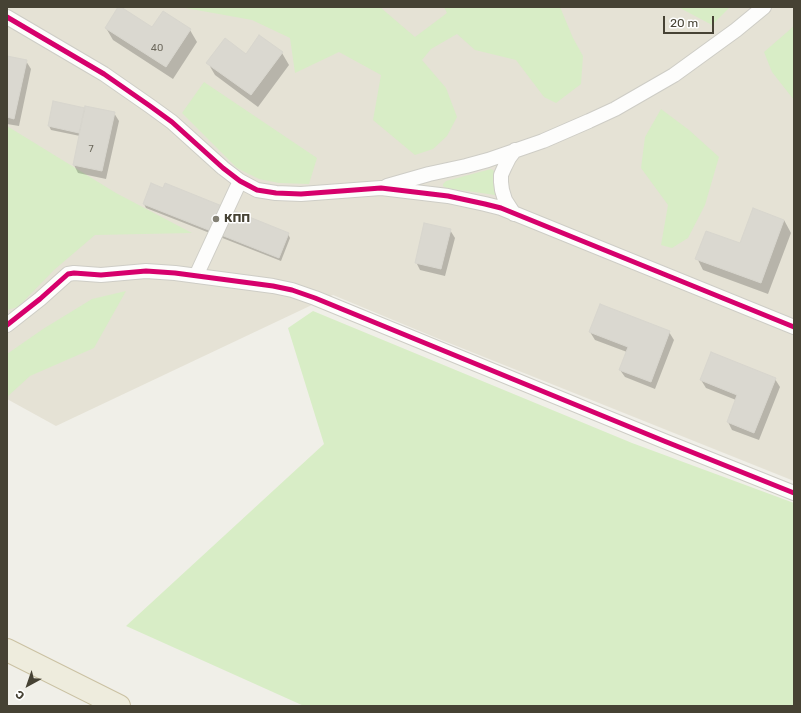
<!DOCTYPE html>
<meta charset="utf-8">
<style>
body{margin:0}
#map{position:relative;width:801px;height:713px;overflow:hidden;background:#f0efe8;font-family:Rubik,sans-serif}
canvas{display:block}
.frame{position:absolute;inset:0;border:8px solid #464234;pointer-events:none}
.north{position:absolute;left:8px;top:665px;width:40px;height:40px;-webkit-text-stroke:3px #fff;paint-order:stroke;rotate:220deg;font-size:11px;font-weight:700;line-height:16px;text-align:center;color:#464234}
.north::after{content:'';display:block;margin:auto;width:14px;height:18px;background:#464234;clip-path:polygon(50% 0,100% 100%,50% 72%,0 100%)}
.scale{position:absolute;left:663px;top:16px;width:51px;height:18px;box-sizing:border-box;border:2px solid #464234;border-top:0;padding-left:5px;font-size:12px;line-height:14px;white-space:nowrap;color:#464234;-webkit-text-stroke:3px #fff;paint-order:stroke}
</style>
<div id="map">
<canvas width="801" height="713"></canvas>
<div class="frame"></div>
<div class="north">С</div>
<div class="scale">20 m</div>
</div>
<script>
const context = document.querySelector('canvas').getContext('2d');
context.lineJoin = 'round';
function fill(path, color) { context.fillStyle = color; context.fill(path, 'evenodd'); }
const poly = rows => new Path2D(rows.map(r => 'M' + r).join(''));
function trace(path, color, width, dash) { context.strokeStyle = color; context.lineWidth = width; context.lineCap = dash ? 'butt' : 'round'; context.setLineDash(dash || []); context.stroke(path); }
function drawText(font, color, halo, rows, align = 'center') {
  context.font = font + ' Rubik,sans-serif'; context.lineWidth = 3; context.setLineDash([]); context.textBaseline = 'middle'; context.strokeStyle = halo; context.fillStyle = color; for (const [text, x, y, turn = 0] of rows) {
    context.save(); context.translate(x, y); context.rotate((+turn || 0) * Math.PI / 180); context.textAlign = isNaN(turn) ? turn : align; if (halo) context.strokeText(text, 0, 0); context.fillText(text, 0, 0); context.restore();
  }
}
fill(poly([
 [7,7,794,7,794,481,434,337,333,295,56,426,7,399]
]), '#e5e2d5');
fill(poly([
 [180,7,380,7,415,37,447,13,444,7,560,7,573,38,583,56,581,84,556,103,544,97,516,60,475,50,457,34,431,49,422,60,446,88,457,117,447,136,433,149,415,155,373,120,381,75,339,52,295,73,290,38,252,20],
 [678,7,730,7,712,25],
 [794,26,794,100,772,72,764,52],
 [204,82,317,158,309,184,279,183,259,179,237,168,182,113],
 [661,109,689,130,719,157,705,205,688,238,672,248,661,245,668,205,641,168,645,137],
 [7,126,116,193,192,233,95,235,54,270,18,307,7,310],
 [491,169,494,171,496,192,495,195,446,188,443,186,443,184,446,181],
 [126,291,94,348,30,376,7,397,7,354,43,329,92,299],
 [313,311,632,443,794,503,794,706,304,706,126,626,324,444,288,328]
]), '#d8edc6');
fill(poly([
 [106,28,190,30,197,42,173,79,113,40],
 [282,53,289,65,258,107,215,75,208,63,246,55],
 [7,57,26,61,31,69,19,126,7,124],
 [86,109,114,113,119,121,106,179,78,173,74,165,80,136,51,130,49,126],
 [144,204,288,234,290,238,281,261,146,208],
 [784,220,791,233,768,294,703,270,697,258,740,245],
 [450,230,455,238,445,276,420,270,416,262],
 [590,332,669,332,674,340,655,389,625,377,620,370,627,352,595,340],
 [775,379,780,387,759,440,732,430,728,422,736,400,706,388,701,380]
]), '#0003');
const building = poly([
 [118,7,121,7,152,27,163,11,191,29,166,67,105,28,118,7],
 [259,35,283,52,251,95,206,63,225,38,246,54,259,35],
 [7,56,27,60,14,119,7,117,7,56],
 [53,101,85,108,79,133,48,126,53,101],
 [85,106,115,112,102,171,73,165,85,106],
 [151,183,163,188,165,183,289,233,279,258,143,204,151,183],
 [753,208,784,220,761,283,695,259,706,231,740,243,753,208],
 [424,223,451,229,441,269,415,263,424,223],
 [600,304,670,331,651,382,619,370,628,347,589,332,600,304],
 [711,352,776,378,754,433,727,422,737,395,700,380,711,352]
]);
fill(building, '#dad8d0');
trace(building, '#d8d6ce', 1);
const minor = poly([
 [7,17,104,74,150,106,172,122,223,168,240,181,257,190,276,193,301,194,381,188,448,196,485,204,501,208,794,327],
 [387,186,429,174,466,166,488,160,543,141,589,121,615,109,674,75,736,30,764,7],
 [514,214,505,200,502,190,501,182,501,175,505,166,509,158,515,150],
 [196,276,240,181],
 [7,325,40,299,59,282,68,274,74,273,101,275,146,271,175,273,273,286,292,290,315,298,664,441,794,493]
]);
const trunk = poly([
 [7,650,119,706]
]);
trace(minor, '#cecdc6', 16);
trace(trunk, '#cac1a2', 24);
trace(minor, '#fdfdfc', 14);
trace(trunk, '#eeecdd', 22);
trace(poly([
 [7,17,104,74,150,106,172,122,223,168,240,181,257,190,276,193,301,194,381,188,448,196,485,204,501,208,794,327],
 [7,325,40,299,59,282,68,274,74,273,101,275,146,271,175,273,273,286,292,290,315,298,664,441,794,493]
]), '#d6006c', 5);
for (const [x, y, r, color] of [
 [216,219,4,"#827f73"]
]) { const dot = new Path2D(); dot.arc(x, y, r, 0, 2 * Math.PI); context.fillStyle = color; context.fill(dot); trace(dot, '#fff', 1.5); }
drawText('10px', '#6c685c', null, [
 ["40",157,48],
 ["7",91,149]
]);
drawText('bold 12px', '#464234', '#fff', [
 ["КПП",224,219]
], 'left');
</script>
